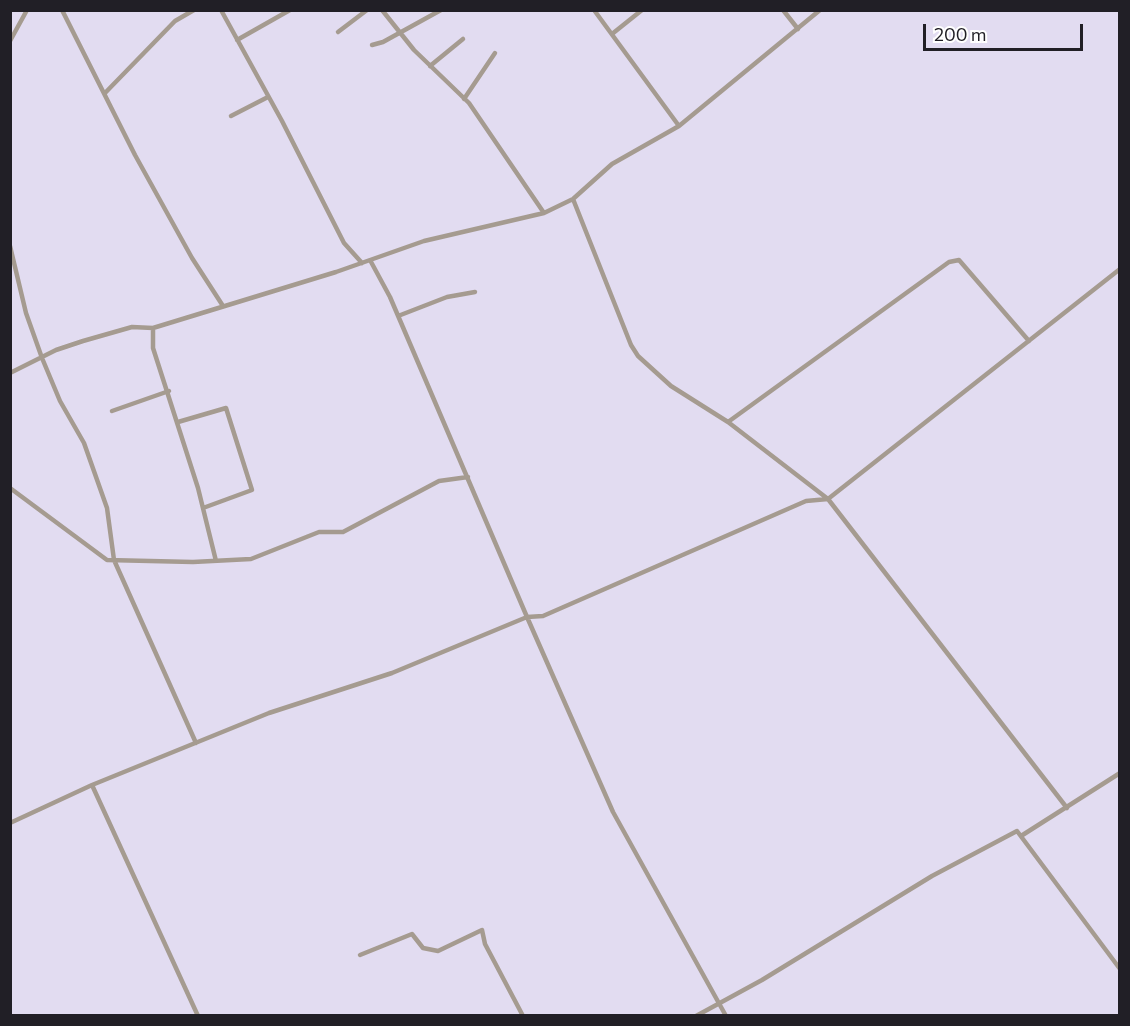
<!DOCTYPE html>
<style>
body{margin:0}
#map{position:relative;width:1130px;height:1026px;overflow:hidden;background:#e2dcf1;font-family:Commissioner,sans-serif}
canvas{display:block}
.frame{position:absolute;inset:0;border:12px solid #211f26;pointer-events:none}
.scale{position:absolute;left:923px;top:24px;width:160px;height:27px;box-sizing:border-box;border:3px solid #211f26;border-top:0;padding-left:8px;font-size:18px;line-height:21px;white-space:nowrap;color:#211f26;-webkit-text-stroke:4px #fff;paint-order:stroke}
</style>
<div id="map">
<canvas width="1130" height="1026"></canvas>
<div class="frame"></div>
<div class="scale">200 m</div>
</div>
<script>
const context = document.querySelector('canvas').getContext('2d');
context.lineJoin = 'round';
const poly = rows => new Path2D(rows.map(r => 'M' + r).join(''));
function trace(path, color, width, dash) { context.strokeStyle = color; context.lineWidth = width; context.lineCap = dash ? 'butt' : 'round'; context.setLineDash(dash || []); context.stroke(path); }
trace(poly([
 [62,10,135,155,192,258,223,306],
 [221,10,282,121,344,243,362,263],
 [382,10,414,50,469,103,544,213],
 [594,10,679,126],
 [783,10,798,29],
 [338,32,367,10],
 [612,34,642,10],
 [237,40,290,10],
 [10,41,27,10],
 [372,45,383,42,441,10],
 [430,66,463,39],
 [105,93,175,21,194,10],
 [464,99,495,53],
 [231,116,268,97],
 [573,199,631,345,638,356,671,386,728,422,828,499,1067,808],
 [10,246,26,313,42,358,60,401,84,443,107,508,114,560,196,743],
 [370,260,390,297,527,617,613,812,726,1016],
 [398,316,447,297,475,292],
 [153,328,153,348,198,488,216,561],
 [10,373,56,350,83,341,132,327,153,328,336,272,424,241,544,213,573,199,612,164,679,126,820,10],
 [112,411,169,391],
 [178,422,226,408,252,490,203,508],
 [728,422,949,262,959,260,1029,341],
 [10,488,107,560,193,562,251,559,319,532,343,532,439,481,468,477],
 [92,785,198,1016],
 [10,823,92,785,269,713,392,673,527,617,543,616,806,501,828,499,1120,269],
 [1021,836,1120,773],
 [360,955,412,934,423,948,438,951,482,930,485,944,523,1016],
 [696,1016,762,980,932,876,1017,831,1120,969]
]), '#a59b90', 4.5);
</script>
